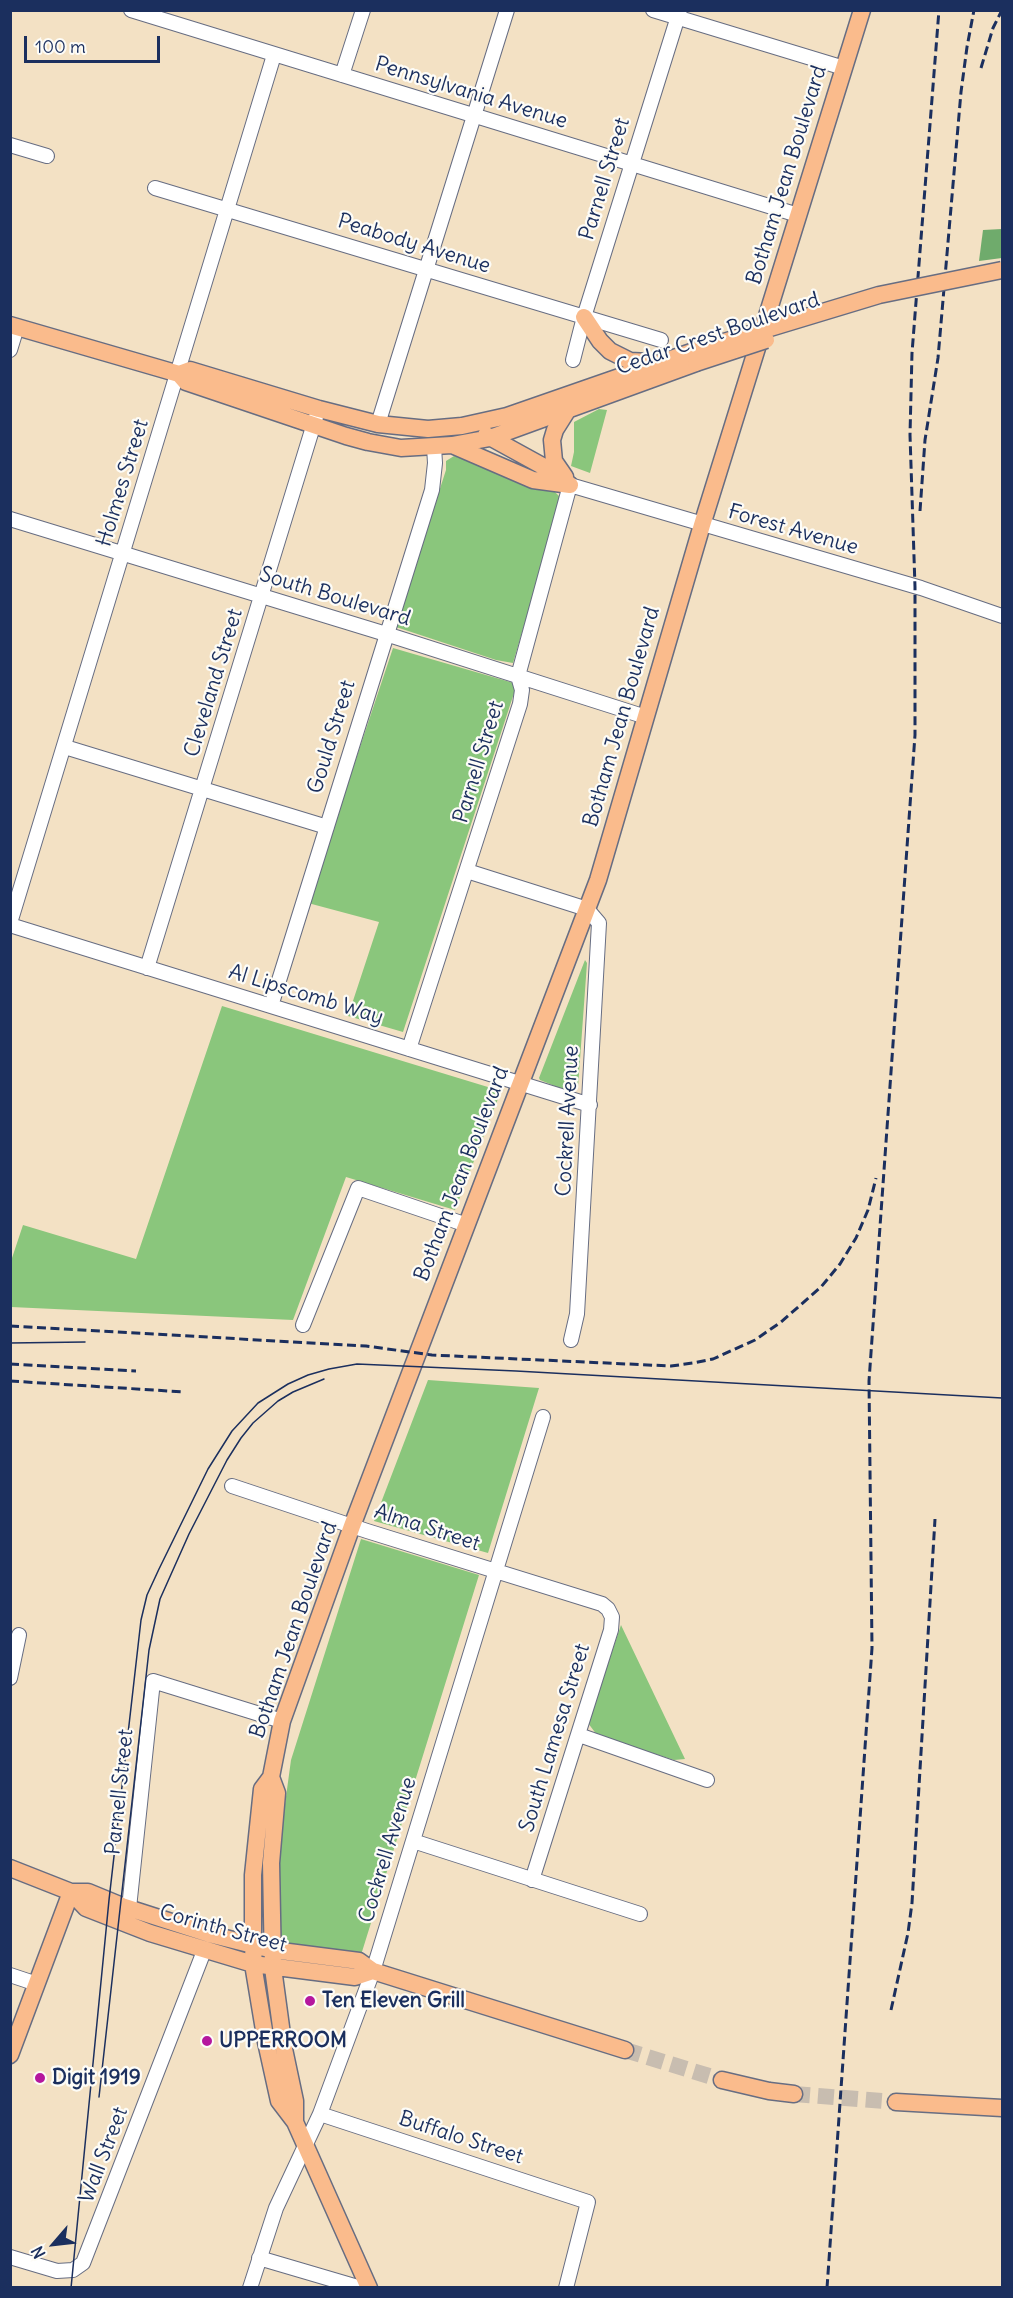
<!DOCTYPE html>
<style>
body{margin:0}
#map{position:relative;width:1013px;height:2298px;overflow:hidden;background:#f3e1c4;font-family:Delius,sans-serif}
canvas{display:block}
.frame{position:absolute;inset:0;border:12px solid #1b2f5e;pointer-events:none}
.north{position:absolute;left:24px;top:2214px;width:60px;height:60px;-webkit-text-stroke:4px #fdfcf7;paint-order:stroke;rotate:242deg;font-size:16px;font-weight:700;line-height:24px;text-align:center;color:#1b2f5e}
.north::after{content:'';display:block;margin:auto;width:21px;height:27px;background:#1b2f5e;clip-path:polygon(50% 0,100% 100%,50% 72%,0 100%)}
.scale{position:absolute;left:24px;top:36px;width:136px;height:27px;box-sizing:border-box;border:3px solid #1b2f5e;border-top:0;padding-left:8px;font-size:18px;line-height:21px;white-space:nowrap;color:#1b2f5e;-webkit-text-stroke:4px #fdfcf7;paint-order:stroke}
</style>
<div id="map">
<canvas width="1013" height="2298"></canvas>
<div class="frame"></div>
<div class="north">N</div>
<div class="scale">100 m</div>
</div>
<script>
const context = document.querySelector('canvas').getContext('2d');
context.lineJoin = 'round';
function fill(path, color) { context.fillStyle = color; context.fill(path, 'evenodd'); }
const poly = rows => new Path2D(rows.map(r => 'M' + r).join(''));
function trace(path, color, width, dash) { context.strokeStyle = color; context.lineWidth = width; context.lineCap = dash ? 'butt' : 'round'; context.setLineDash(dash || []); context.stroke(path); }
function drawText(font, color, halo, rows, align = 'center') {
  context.font = font + ' Delius,sans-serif'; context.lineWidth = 4.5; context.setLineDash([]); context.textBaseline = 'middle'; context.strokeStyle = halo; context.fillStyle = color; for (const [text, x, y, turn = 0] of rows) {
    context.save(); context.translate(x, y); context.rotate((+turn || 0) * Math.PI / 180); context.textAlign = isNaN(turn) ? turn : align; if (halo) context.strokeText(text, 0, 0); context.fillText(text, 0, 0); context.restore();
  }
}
fill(poly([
 [599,409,607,410,590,473,571,466,574,452,574,422],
 [454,456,554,491,559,496,560,503,513,663,496,660,396,627,396,624,446,470,446,461],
 [393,648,517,684,403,1032,348,1016,379,922,308,903],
 [585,960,587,963,578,1087,573,1092,567,1091,540,1080,539,1078],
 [222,1006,501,1091,455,1210,346,1177,293,1320,11,1307,11,1261,23,1225,136,1259],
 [428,1380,539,1388,488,1553,374,1521],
 [361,1539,479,1575,361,1955,278,1942,279,1848,291,1760],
 [621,1625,685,1759,674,1760,597,1735,588,1723]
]), '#8ac67c');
fill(poly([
 [1002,229,1002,258,979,261,983,230]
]), '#6fab6c');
trace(poly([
 [625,2050,722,2080],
 [794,2094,896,2102]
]), '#c8bdb0', 16, [16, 8]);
const minor = poly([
 [131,10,798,215],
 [653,10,844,68],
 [342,75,363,10],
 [10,145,47,156],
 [155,188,661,340],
 [10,350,17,327],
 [573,360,584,317,680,10],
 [378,424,507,10],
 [10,519,386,634,646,717],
 [65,747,327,827],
 [467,871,587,909,599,923,577,1314,571,1340],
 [10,923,274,55],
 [10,925,590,1105],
 [147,968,316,417],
 [271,1006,432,490,435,463,434,447],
 [409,1049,520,704,522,690,518,676,570,485,921,588,1002,616],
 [303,1325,358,1188,467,1225],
 [232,1486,367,1531,602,1604,608,1609,612,1617,611,1630,532,1880],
 [10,1678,19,1635],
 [579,1735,707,1780],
 [413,1841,640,1914],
 [129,1908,153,1681,282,1721],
 [10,1975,37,1984],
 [320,2114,588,2202,566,2288],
 [10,2257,57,2271,73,2270,83,2263,204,1951],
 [259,2258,361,2288],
 [250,2288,276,2208,320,2114,373,1971,543,1417]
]);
const major = poly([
 [584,317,600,341,610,351,630,361,650,362],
 [10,325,179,374,186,382,346,436,368,442,401,448,452,445,490,438,696,363],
 [179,374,190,370,319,409,378,424,428,429,462,426,507,416,694,351],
 [486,435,557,474,570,485],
 [452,445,533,480,570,485],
 [565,477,554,461,552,440,555,430,567,411],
 [271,1777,277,1793,271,1863,273,1968,284,2049,295,2101,295,2122],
 [10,1868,71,1892,88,1892,122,1906,209,1934,273,1950,359,1961,373,1971,625,2050],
 [71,1892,86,1908,150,1933,253,1964,355,1977,373,1971],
 [10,2055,71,1892],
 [722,2080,769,2091,794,2094],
 [896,2102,1002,2108],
 [369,2288,295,2122,279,2101,266,2042,254,1970,253,1945,253,1875,262,1789,271,1777,282,1721,352,1526,598,880,702,525,862,10]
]);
trace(minor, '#676d82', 16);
trace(major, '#676d82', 19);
trace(minor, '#fff', 14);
trace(major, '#fabb8c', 16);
trace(poly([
 [10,1343,85,1342],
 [99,2097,149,1650,160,1599,189,1534,227,1460,241,1438,253,1423,278,1401,293,1392,324,1379],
 [71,2288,109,1900,141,1620,147,1595,159,1569,208,1469,232,1431,258,1403,288,1384,308,1375,329,1369,357,1364,516,1371,1002,1398]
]), '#1b2f5e', 1.5);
trace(poly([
 [981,68,993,28,1002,10],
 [920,511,925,440,938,358,961,92,967,47,974,10],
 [10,1326,366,1346,432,1355,671,1366,693,1363,713,1359,755,1340,781,1322,821,1287,840,1264,856,1238,868,1210,876,1178],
 [10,1364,136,1371],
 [10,1381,185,1392],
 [891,2010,908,1933,912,1903,935,1519],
 [827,2288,872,1648,869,1381,915,735,915,587,910,435,912,353,939,10]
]), '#1b2f5e', 3, [9, 4.5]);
const majorBridge = poly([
 [694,351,879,295,1002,270],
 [696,363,766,340]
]);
trace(majorBridge, '#676d82', 19, []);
trace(majorBridge, '#fabb8c', 16);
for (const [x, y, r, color] of [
 [310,2001,6,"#b5179e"],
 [207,2041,6,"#b5179e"],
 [40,2078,6,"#b5179e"]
]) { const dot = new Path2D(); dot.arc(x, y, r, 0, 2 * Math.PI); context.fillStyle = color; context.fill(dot); trace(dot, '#fdfcf7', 2); }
drawText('21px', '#1b2f5e', '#fdfcf7', [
 ["Pennsylvania Avenue",471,93,17],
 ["Botham Jean Boulevard",787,175,-73],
 ["Parnell Street",605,179,-73],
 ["Peabody Avenue",414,244,17],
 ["Cedar Crest Boulevard",718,334,-19],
 ["Holmes Street",123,483,-73],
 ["Forest Avenue",793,530,16],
 ["South Boulevard",335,597,17],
 ["Cleveland Street",214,683,-73],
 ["Botham Jean Boulevard",622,717,-74],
 ["Gould Street",332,737,-73],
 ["Parnell Street",479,762,-73],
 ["Al Lipscomb Way",306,995,17],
 ["Cockrell Avenue",568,1121,-87],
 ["Botham Jean Boulevard",462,1174,-69],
 ["Alma Street",427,1528,18],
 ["Botham Jean Boulevard",294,1630,-71],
 ["South Lamesa Street",555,1738,-73],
 ["Parnell Street",120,1792,-84],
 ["Cockrell Avenue",388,1850,-73],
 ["Corinth Street",223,1929,15],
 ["Buffalo Street",461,2138,18],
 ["Wall Street",104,2155,-69]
]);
drawText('bold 21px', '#1b2f5e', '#fdfcf7', [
 ["Ten Eleven Grill",322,2001],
 ["UPPERROOM",219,2041],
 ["Digit 1919",52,2078]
], 'left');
</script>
